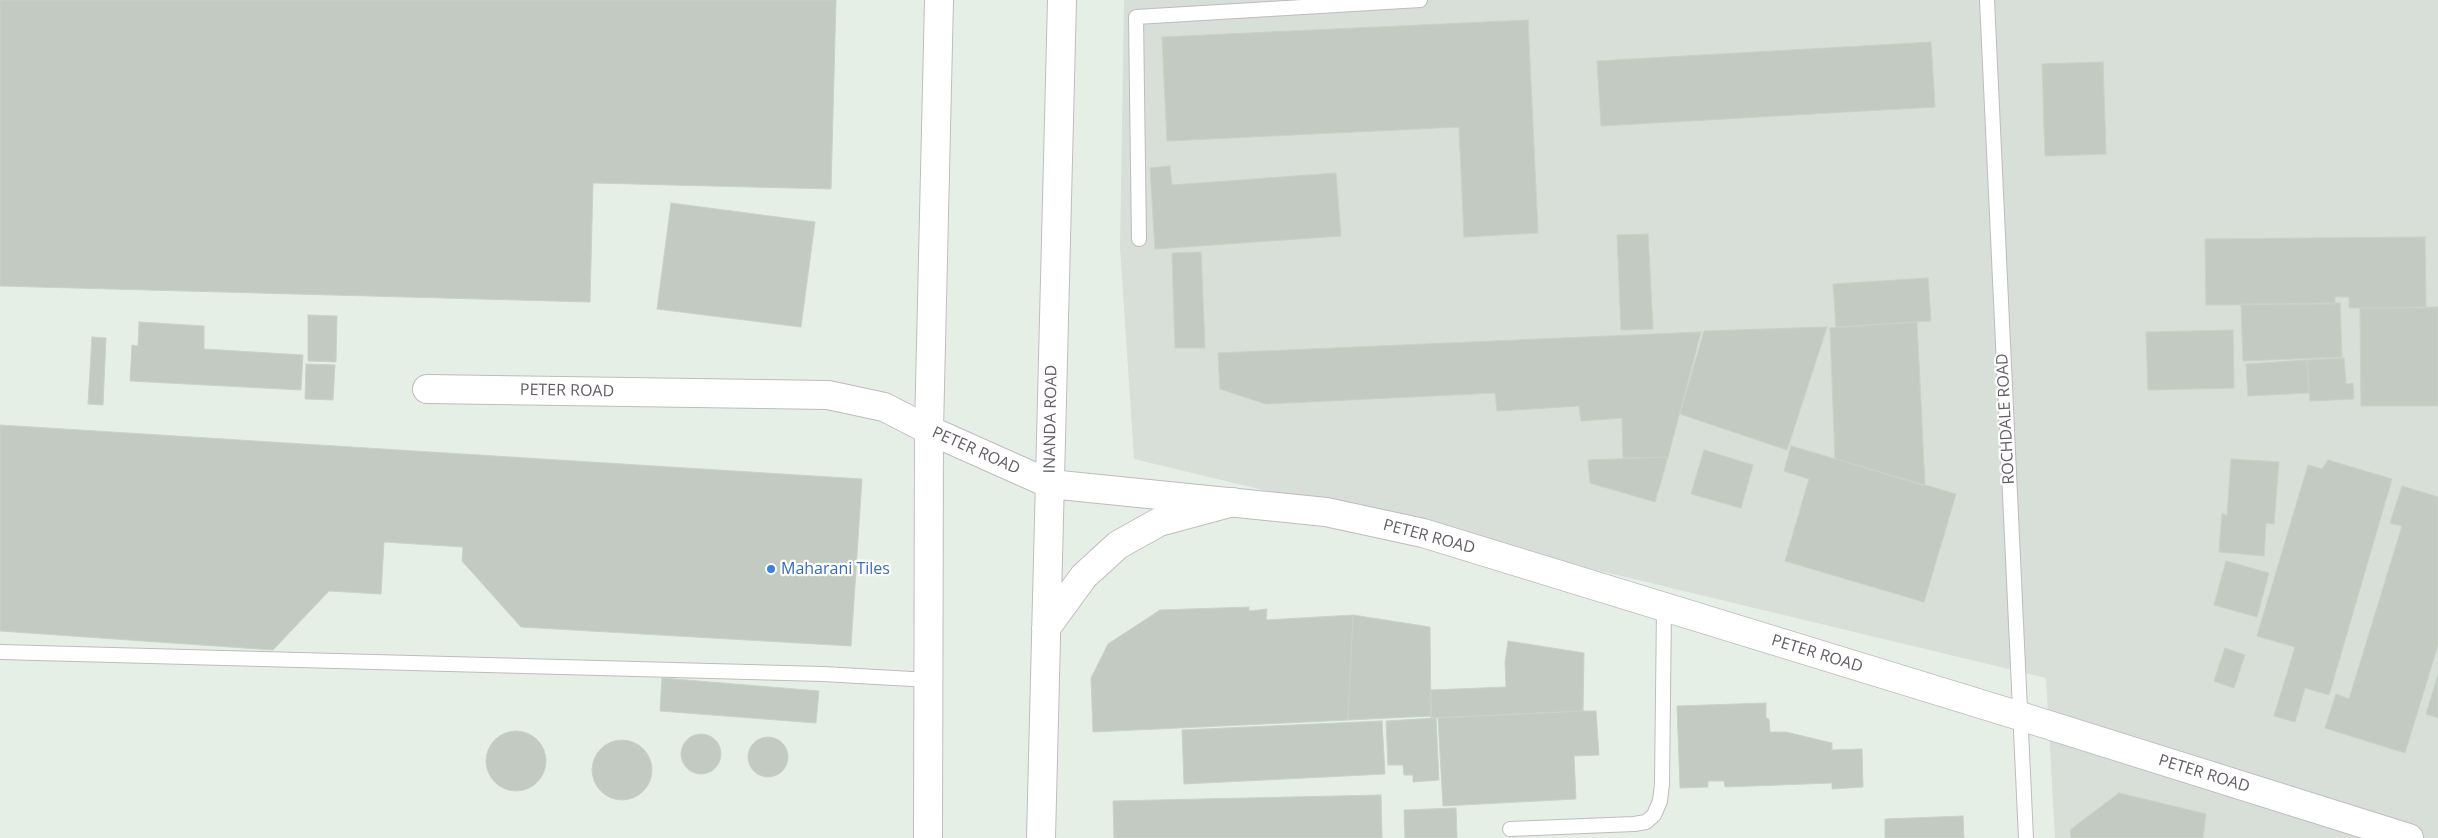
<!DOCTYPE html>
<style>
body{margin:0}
canvas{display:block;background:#e6efe6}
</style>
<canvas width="2438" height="838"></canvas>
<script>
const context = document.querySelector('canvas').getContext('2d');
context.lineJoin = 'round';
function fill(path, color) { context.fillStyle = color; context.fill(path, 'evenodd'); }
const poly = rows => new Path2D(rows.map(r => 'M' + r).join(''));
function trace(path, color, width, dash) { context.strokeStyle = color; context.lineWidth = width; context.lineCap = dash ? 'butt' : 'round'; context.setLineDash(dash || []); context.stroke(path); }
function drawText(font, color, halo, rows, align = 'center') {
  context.font = font + ' "Open Sans",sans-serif'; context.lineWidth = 4.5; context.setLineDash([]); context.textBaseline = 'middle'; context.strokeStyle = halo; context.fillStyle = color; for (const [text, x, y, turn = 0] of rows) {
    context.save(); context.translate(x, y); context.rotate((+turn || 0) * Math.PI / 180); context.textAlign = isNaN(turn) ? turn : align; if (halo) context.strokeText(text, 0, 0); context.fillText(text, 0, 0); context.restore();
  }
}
fill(poly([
 [1124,0,2438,0,2438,838,2055,838,2046,678,1134,459,1120,247]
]), '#d8ded8');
const building = poly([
 [0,0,836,0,831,189,593,183,590,302,0,286,0,0],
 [1528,20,1538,233,1464,237,1459,127,1167,141,1162,37,1528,20],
 [1931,42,1935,107,1601,126,1597,61,1931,42],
 [2103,62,2106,154,2045,156,2042,64,2103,62],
 [1170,166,1172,185,1336,173,1341,236,1155,249,1150,168,1170,166],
 [671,203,815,222,801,327,657,309,671,203],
 [1648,234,1653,329,1621,330,1617,235,1648,234],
 [2425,237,2426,308,2349,308,2349,297,2335,297,2335,304,2206,305,2205,239,2425,237],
 [1201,252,1205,348,1175,348,1172,253,1201,252],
 [1928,278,1931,321,1836,327,1833,284,1928,278],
 [2340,303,2342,357,2243,361,2241,304,2340,303],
 [2438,307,2438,406,2361,406,2360,308,2438,307],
 [308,315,337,316,336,362,308,361,308,315],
 [139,322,204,326,204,349,303,355,301,390,130,381,132,345,138,346,139,322],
 [1917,322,1925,486,1835,459,1830,328,1917,322],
 [1827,327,1787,450,1680,414,1704,331,1827,327],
 [2233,330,2234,388,2148,390,2146,332,2233,330],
 [1701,332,1668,457,1623,458,1622,418,1581,421,1579,406,1497,411,1495,393,1266,404,1220,389,1218,353,1701,332],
 [92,337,106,338,103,405,88,404,92,337],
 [2344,358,2346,384,2353,383,2354,399,2310,401,2307,360,2344,358],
 [2307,360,2309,393,2248,396,2246,364,2307,360],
 [306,364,335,365,333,400,305,399,306,364],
 [0,425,862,479,851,646,521,627,462,561,463,547,384,542,381,594,329,591,273,650,0,631,0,425],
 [1791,446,1956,494,1924,602,1785,561,1809,479,1784,471,1791,446],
 [1704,450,1753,465,1741,508,1691,494,1704,450],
 [1668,457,1655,502,1590,483,1588,460,1668,457],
 [2231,459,2279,462,2274,524,2266,523,2264,556,2219,552,2222,513,2227,516,2231,459],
 [2328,460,2392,479,2329,695,2305,688,2295,722,2274,716,2295,647,2257,636,2308,465,2322,469,2328,460],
 [2402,486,2438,497,2438,645,2405,753,2325,728,2336,694,2349,699,2402,526,2390,523,2402,486],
 [2226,561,2269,573,2257,617,2214,605,2226,561],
 [1249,607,1249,611,1267,609,1266,620,1353,615,1348,720,1093,732,1091,678,1108,644,1160,610,1249,607],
 [1353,615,1430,627,1431,716,1348,720,1353,615],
 [1508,641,1584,653,1583,711,1431,718,1431,690,1506,687,1505,662,1508,641],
 [2225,648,2245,655,2234,688,2214,681,2225,648],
 [2438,675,2438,718,2426,714,2438,675],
 [662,678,819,691,816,723,660,711,662,678],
 [1766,703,1766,718,1769,719,1770,732,1786,732,1832,743,1832,750,1862,749,1863,787,1832,789,1832,783,1725,787,1724,781,1708,781,1708,787,1680,788,1677,706,1766,703],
 [1583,711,1596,711,1599,755,1574,756,1576,799,1443,806,1438,718,1583,711],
 [1436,718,1439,780,1413,782,1413,775,1404,775,1403,765,1388,765,1386,721,1436,718],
 [1382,721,1385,774,1184,784,1182,730,1382,721],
 '486 761a30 30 0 1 1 60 0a30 30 0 1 1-60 0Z',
 '681 754a20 20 0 1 1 40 0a20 20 0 1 1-40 0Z',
 '748 757a20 20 0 1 1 40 0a20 20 0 1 1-40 0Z',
 '592 770a30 30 0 1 1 60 0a30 30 0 1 1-60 0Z',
 [2119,793,2206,814,2203,838,2071,838,2070,830,2119,793],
 [1381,795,1382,838,1114,838,1113,801,1381,795],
 [1456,808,1457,838,1405,838,1404,810,1456,808],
 [1963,816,1964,838,1885,838,1885,819,1963,816]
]);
fill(building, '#c3cac2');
trace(building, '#c6d4c4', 1);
const lane = poly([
 [1987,0,2026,838],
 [1139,239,1136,17,1420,0],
 [0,652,823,674,929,680],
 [1510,829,1634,824,1646,822,1654,815,1660,801,1662,784,1664,607]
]);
const street = poly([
 [427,389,828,395,884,407,929,430,1050,484,1326,512,1423,533,2020,716,2409,838]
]);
const secondary = poly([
 [1046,628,1084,576,1118,545,1159,522,1233,502],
 [928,838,929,430,939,0],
 [1041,838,1062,0]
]);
trace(lane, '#c0bac1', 16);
trace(street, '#c0bac1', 30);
trace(secondary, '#c2bbc3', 30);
trace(lane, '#fff', 14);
trace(street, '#fff', 28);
trace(secondary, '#fff', 28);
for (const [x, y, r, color] of [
 [771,569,5,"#3f7fe0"]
]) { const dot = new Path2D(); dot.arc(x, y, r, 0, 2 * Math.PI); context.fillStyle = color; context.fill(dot); trace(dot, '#fff', 2); }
drawText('16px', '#645d66', '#fff', [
 ["PETER ROAD",567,391,1],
 ["INANDA ROAD",1051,419,-89],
 ["ROCHDALE ROAD",2006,419,-93],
 ["PETER ROAD",976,451,24],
 ["PETER ROAD",1429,537,15],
 ["PETER ROAD",1817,654,17],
 ["PETER ROAD",2204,774,17]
]);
drawText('16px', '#366cbe', '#fff', [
 ["Maharani Tiles",781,569]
], 'left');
</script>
